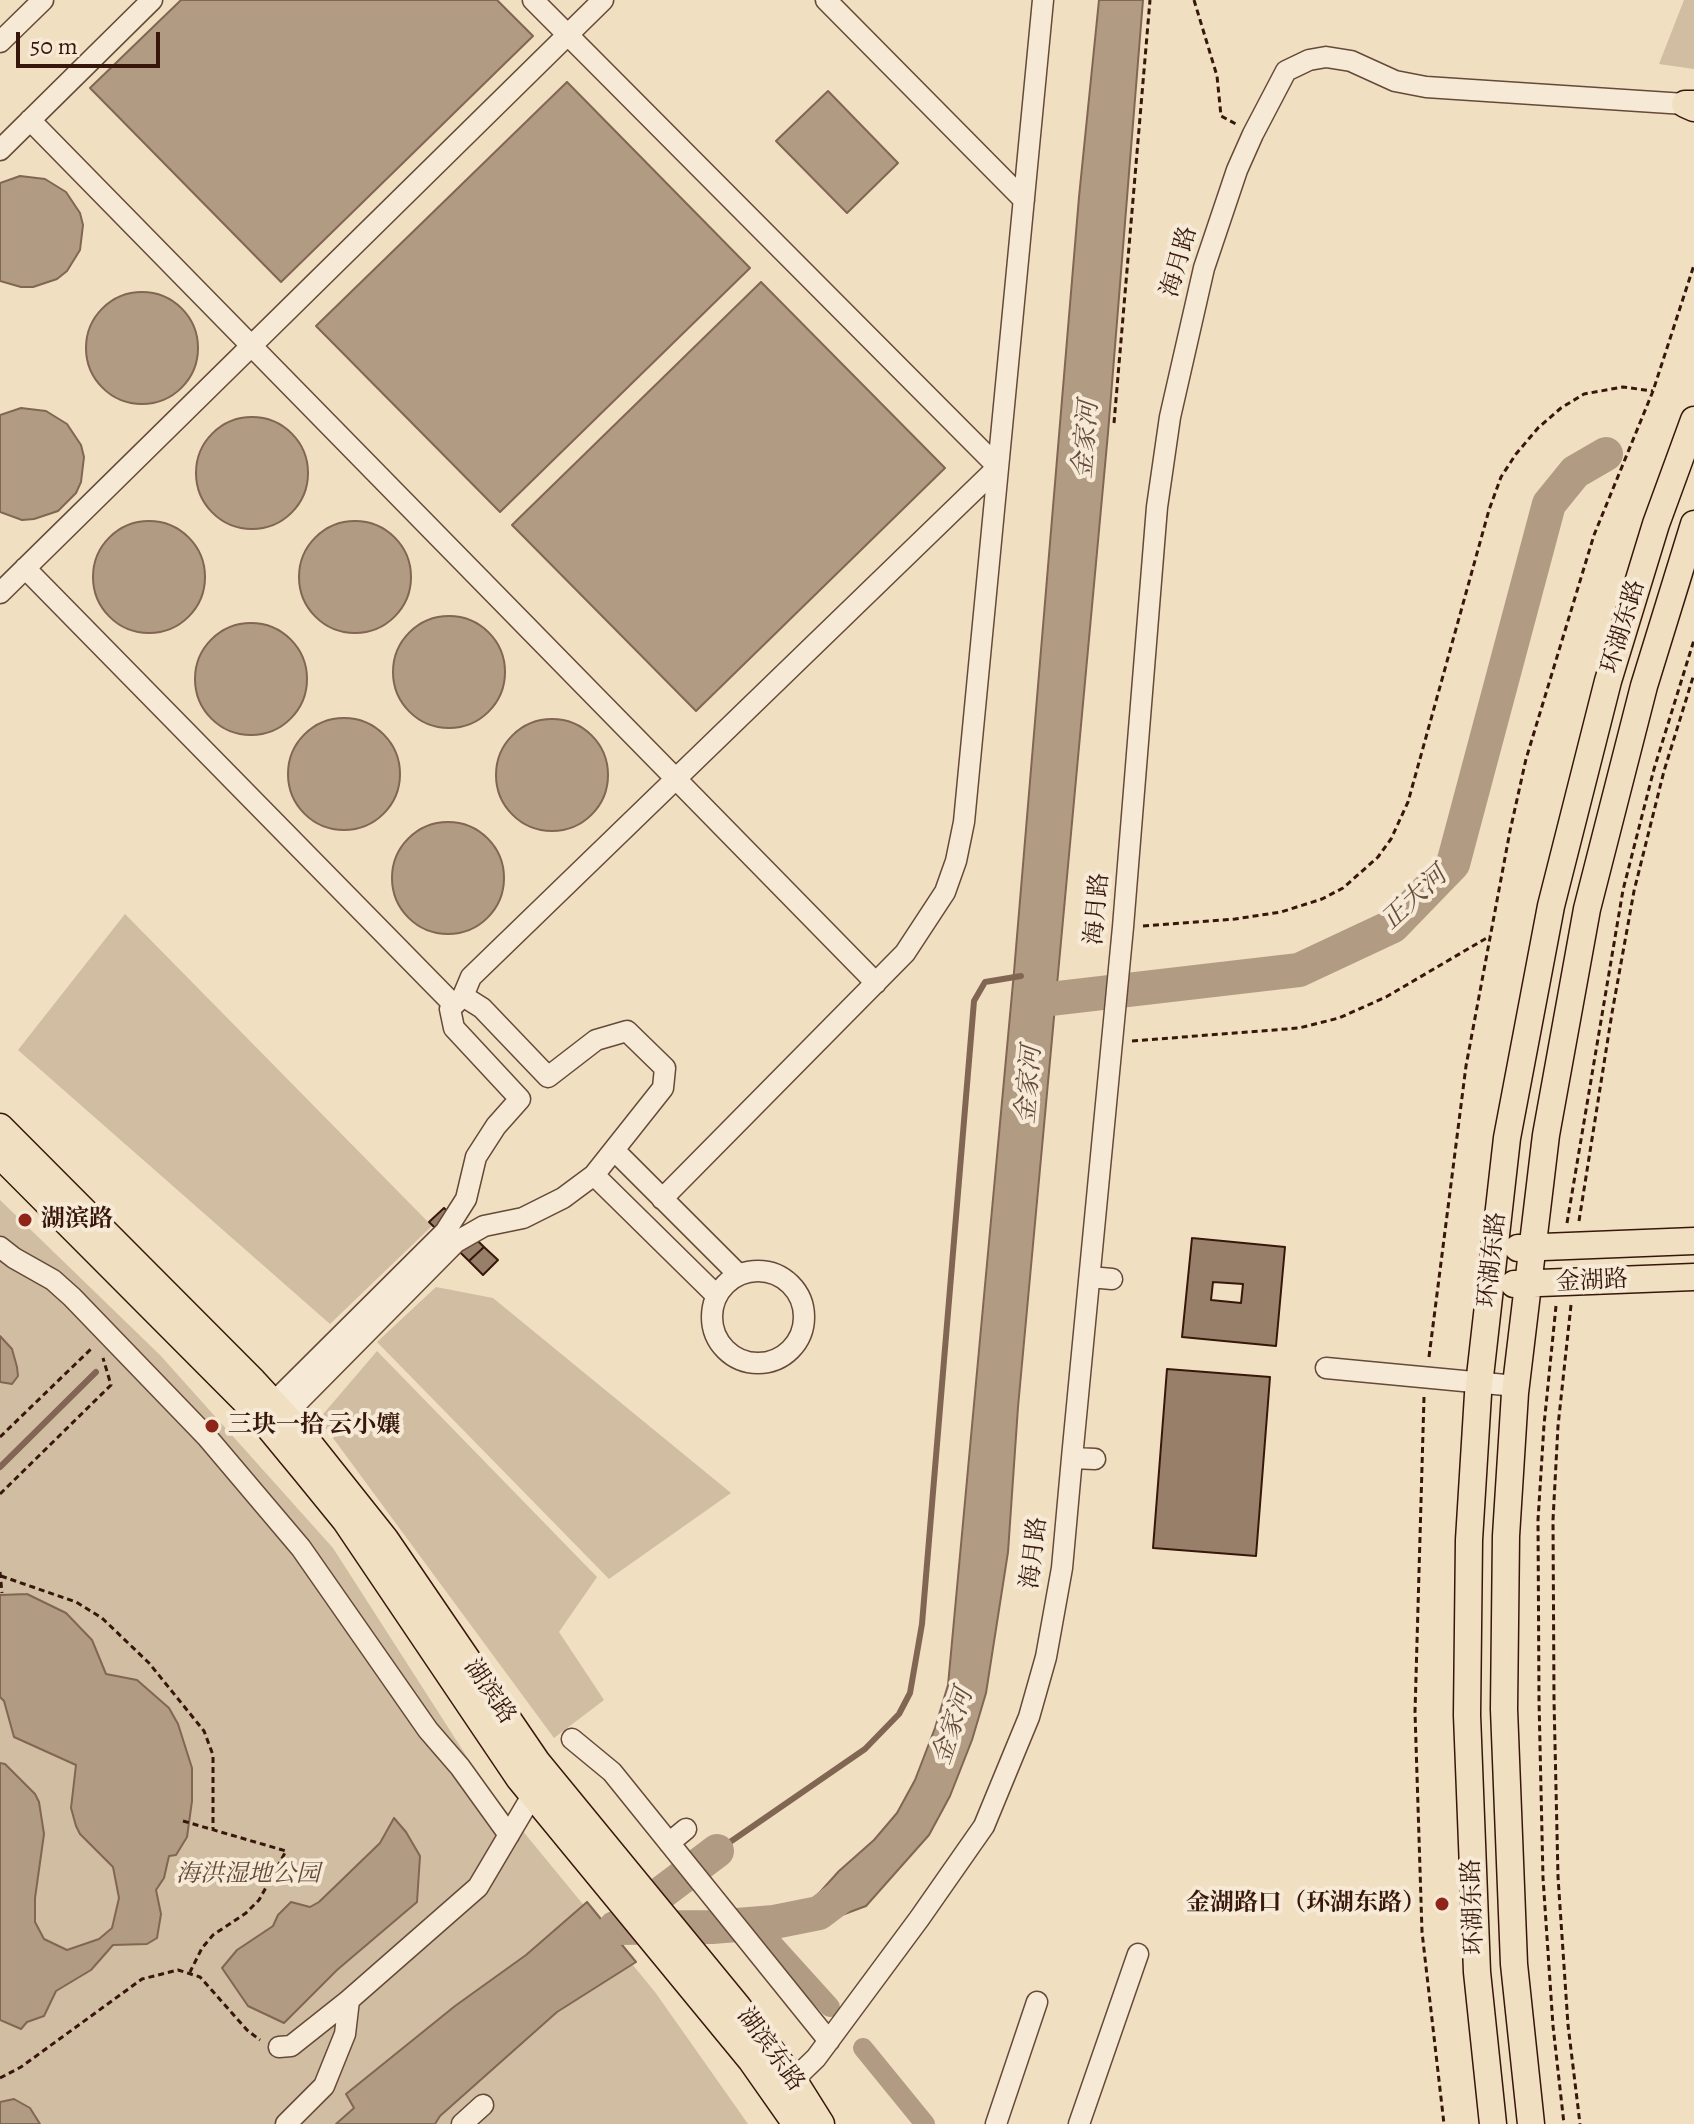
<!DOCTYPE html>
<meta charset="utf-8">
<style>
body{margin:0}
#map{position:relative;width:1694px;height:2124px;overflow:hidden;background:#f1dfc1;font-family:Alegreya,serif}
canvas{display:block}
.scale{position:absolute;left:16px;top:32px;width:144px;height:36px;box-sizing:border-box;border:4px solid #37170b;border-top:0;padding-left:10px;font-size:24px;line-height:28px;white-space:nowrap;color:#37170b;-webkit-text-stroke:6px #f6ead7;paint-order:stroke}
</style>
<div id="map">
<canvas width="1694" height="2124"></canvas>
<div class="scale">50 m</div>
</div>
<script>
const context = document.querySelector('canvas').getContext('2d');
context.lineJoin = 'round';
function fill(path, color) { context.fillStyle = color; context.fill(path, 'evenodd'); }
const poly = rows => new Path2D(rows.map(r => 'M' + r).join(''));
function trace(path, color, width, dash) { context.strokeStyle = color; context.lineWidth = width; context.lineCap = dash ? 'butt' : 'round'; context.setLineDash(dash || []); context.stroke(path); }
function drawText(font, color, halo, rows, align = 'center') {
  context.font = font + ' Alegreya,"Noto Serif SC",serif'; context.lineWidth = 8; context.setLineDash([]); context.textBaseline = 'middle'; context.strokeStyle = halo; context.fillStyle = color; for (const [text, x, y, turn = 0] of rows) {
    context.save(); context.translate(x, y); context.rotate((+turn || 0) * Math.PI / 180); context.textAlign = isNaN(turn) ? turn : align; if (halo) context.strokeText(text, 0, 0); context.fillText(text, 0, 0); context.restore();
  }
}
fill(poly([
 [1684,0,1694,0,1694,69,1659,64],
 [125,914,432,1226,330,1324,18,1050],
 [0,1200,160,1355,333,1548,485,1785,655,1992,748,2124,0,2124],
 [436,1287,493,1298,731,1493,609,1579,377,1342],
 [377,1351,597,1577,559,1632,604,1700,554,1738,319,1419]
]), '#d1bda2');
const water = poly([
 [181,0,497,0,533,36,281,282,90,88,181,0],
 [1099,0,1143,0,1108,433,1018,1407,1008,1552,986,1693,972,1740,950,1796,929,1835,866,1906,815,1925,812,1901,839,1871,874,1840,897,1813,915,1780,935,1728,948,1685,1014,972,1079,197,1099,0],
 [567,82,750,268,500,512,316,326,567,82],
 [828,91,898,163,847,213,776,141,828,91],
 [20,176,45,179,66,192,80,213,83,225,80,250,67,271,57,279,33,287,21,287,0,281,0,183,20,176],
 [761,282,945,468,696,711,512,525,761,282],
 '86 348a56 56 0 1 1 112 0a56 56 0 1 1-112 0Z',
 [21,408,46,411,67,424,81,445,84,457,81,482,76,493,58,511,34,519,22,520,0,512,0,415,21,408],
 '196 473a56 56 0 1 1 112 0a56 56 0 1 1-112 0Z',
 '299 577a56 56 0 1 1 112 0a56 56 0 1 1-112 0Z',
 '93 577a56 56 0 1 1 112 0a56 56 0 1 1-112 0Z',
 '393 672a56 56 0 1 1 112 0a56 56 0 1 1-112 0Z',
 '195 679a56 56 0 1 1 112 0a56 56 0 1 1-112 0Z',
 '288 774a56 56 0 1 1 112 0a56 56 0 1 1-112 0Z',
 '496 775a56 56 0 1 1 112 0a56 56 0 1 1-112 0Z',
 '392 878a56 56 0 1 1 112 0a56 56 0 1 1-112 0Z',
 [0,1336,12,1349,17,1367,18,1376,12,1384,0,1382,0,1336],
 [27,1594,66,1613,92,1640,106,1674,137,1680,169,1708,178,1724,192,1768,192,1801,187,1837,176,1855,169,1856,164,1878,156,1890,161,1914,157,1938,147,1944,113,1945,91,1970,56,1991,44,2016,27,2022,21,2029,0,2020,0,1763,5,1764,35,1794,39,1802,44,1834,35,1898,35,1922,44,1939,67,1950,99,1939,112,1928,119,1898,113,1867,80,1834,76,1826,71,1808,76,1765,14,1737,4,1701,0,1697,0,1595,27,1594],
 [394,1818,406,1832,420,1856,417,1902,337,1970,284,2023,248,2006,222,1968,237,1950,273,1926,278,1915,291,1902,310,1907,319,1902,380,1843,394,1818],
 [587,1902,636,1962,557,2012,440,2116,435,2124,336,2124,354,2108,346,2094,455,2006,526,1955,587,1902],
 [14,2099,30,2108,40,2124,0,2124,0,2102,14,2099]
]);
fill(water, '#b29b83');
trace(water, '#816653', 2);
trace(poly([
 [0,1467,96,1372],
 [717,1851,865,1749,899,1714,910,1693,922,1624,974,1001,985,982,1021,976]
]), '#816653', 6);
trace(poly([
 [754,1923,830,2007],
 [863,2048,925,2124]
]), '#b29b83', 20);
trace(poly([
 [1033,1001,1299,970,1393,926,1453,864,1549,504,1575,472,1606,454],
 [624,1921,717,1851],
 [615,1928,712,1927,774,1922,819,1913,852,1888]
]), '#b29b83', 34);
const building = poly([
 [444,1208,484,1247,469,1261,429,1222,444,1208],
 [1192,1238,1285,1247,1276,1346,1182,1337,1192,1238],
 [1213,1282,1243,1284,1241,1303,1211,1300,1213,1282],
 [484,1247,498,1260,483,1275,469,1261,484,1247],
 [1167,1369,1270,1377,1256,1556,1153,1548,1167,1369]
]);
fill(building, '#987f6a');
trace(building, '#37170b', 2);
const minor = poly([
 [826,0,1024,200],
 [0,42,43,0],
 [30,120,876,983],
 [0,150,152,0],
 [25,568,454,1005],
 [0,593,603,0],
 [463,996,471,977,998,467,533,0],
 [615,1151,738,1274],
 [662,1199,905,953,945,892,956,861,964,822,1043,0],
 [0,1247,14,1258,53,1280,72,1297,207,1437,301,1548,428,1730,460,1767,509,1835],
 '712 1317a46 46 0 1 1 92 0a46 46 0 1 1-92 0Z',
 [1090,1277,1112,1279],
 [1326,1368,1516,1386],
 [273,1403,445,1232,466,1199,476,1157,496,1126,520,1099,454,1028,450,1009,463,996,482,1008,548,1077,596,1040,627,1031,665,1068,663,1088,594,1175],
 [285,1415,456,1242,484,1226,523,1218,563,1198,594,1175,716,1295],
 [1072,1458,1095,1459],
 [572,1739,612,1772,829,2041],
 [669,1843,686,1829],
 [279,2047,291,2046,349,2000],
 [783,2090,816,2058,919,1919,984,1826,1029,1717,1046,1657,1062,1568,1072,1458,1123,927,1157,507,1170,417,1204,268,1237,170,1253,134,1286,71,1309,60,1326,57,1351,61,1395,81,1426,87,1685,104],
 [286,2124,324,2086,345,2034,349,2000,478,1887,533,1794],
 [462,2124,483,2105],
 [996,2124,1037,2002],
 [1079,2124,1138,1954]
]);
const major = poly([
 [1694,104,1685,104,1694,108],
 [0,1127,253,1381,300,1432,385,1539,537,1762,738,2007,794,2081,821,2124],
 [0,1155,258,1414,305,1471,345,1520,519,1778,751,2060,796,2124],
 [1518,1248,1694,1241],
 [1514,1284,1694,1277],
 [1493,2124,1477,1972,1467,1715,1469,1540,1478,1394,1507,1138,1551,906,1608,681,1656,524,1694,420],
 [1531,2124,1514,1964,1504,1709,1506,1536,1515,1393,1546,1135,1587,909,1644,686,1694,524]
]);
trace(minor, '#664938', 23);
trace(major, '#37170b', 29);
trace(poly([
 [1194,0,1217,76,1221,116,1236,124],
 [1114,423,1150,0],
 [1143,926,1235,919,1281,912,1322,899,1343,888,1378,857,1391,839,1408,802,1489,510,1501,477,1516,454,1538,428,1561,408,1584,394,1623,387,1653,391],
 [1132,1041,1299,1028,1339,1018,1386,997,1490,936],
 [1579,1221,1612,1013,1634,891,1664,771,1694,674],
 [1567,1223,1623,890,1654,769,1694,640],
 [1571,1305,1558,1426,1553,1520,1554,1700,1558,1877,1568,2025,1580,2124],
 [1556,1306,1544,1425,1538,1520,1539,1700,1543,1878,1553,2026,1564,2124],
 [1429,1357,1466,1066,1510,831,1526,759,1594,535,1653,391,1694,265],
 [1424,1397,1415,1712,1422,1932,1444,2124],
 [0,1437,93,1347],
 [0,1494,111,1385,103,1358],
 [0,1572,2,1593],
 [1,1576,76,1602,102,1618,149,1663,204,1731,213,1755,213,1829],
 [183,1821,286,1851,259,1900,246,1913,213,1935,202,1948,190,1972],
 [0,2078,21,2067,142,1979,178,1970,200,1977,247,2030,260,2040]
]), '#37170b', 3, [6, 4]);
trace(minor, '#f6ead7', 20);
trace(major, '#f1dfc1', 26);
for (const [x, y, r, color] of [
 [25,1220,8,"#8f2418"],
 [212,1426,8,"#8f2418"],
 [1442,1904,8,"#8f2418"]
]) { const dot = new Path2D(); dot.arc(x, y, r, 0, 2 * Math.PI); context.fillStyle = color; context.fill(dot); trace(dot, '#f6ead7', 3); }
drawText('24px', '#37170b', '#f6ead7', [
 ["海月路",1180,262,-74],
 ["环湖东路",1624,627,-73],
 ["海月路",1098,909,-85],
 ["环湖东路",1493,1260,-84],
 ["金湖路",1592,1282,-3],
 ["海月路",1035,1553,-83],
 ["湖滨路",489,1692,56],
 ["环湖东路",1474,1907,-92],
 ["湖滨东路",770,2050,54]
]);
drawText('bold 24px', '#37170b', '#f6ead7', [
 ["湖滨路",41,1220],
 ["三块一拾 云小孃",228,1426],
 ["金湖路口（环湖东路）",1426,1904,"right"]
], 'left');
drawText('italic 24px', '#654938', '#f6ead7', [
 ["海洪湿地公园",248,1875]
]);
drawText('italic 26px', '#684c3b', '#f6ead7', [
 ["金家河",1087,440,-85],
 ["正大河",1415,899,-43],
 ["金家河",1030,1085,-85],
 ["金家河",954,1727,-72]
]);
</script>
